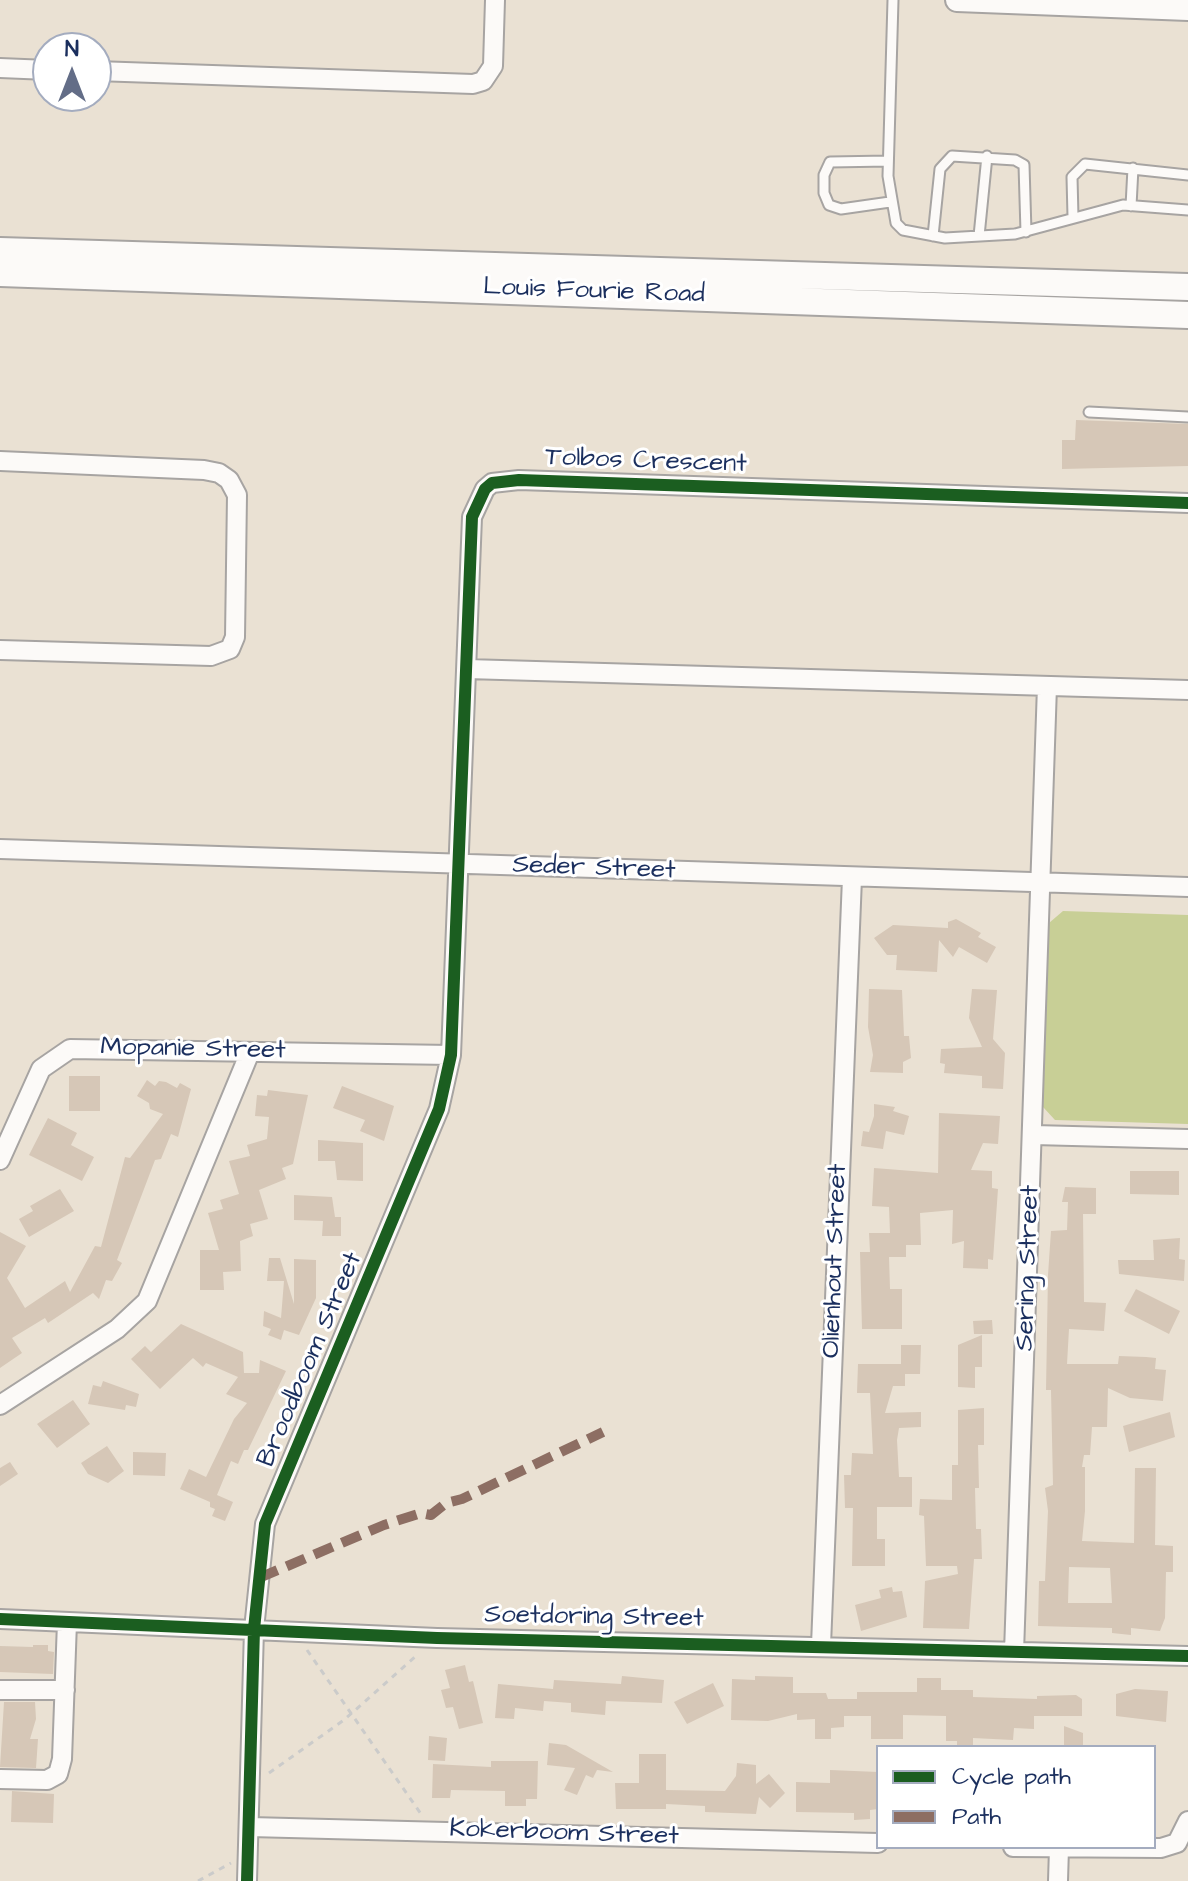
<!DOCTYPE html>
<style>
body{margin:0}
#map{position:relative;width:1188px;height:1881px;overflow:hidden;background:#eae1d3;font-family:"Architects Daughter",sans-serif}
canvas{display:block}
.legend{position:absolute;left:876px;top:1745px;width:280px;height:104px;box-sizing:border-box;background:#fff;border:2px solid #a4acbf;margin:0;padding:10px 14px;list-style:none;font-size:24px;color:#1b2f5e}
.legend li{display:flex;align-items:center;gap:16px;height:40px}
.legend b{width:40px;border:2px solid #a4acbf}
.north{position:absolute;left:32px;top:32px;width:80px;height:80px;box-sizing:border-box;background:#fff;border:2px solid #a4acbf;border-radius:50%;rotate:0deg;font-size:22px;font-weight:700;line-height:32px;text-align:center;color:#1b2f5e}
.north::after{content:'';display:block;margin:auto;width:28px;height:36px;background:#636d87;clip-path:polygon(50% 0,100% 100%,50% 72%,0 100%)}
</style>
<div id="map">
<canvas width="1188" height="1881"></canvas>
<ul class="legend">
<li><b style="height:10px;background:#1b5e20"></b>Cycle path</li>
<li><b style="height:10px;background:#8d6e63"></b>Path</li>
</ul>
<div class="north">N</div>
</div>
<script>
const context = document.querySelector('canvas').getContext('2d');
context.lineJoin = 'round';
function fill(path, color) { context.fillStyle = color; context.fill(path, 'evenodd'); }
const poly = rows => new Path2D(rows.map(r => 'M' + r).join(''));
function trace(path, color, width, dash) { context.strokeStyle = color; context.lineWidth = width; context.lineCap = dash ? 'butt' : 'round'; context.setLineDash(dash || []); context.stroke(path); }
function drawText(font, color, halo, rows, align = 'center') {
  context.font = font + ' "Architects Daughter",sans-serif'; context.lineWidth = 6; context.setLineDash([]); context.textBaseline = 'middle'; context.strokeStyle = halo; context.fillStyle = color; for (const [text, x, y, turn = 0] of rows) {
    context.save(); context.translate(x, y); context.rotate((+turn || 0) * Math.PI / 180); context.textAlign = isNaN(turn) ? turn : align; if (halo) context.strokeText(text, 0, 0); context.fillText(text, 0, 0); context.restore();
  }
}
fill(poly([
 [1063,911,1188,915,1188,1124,1055,1120,1043,1107,1049,923]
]), '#c8cf96');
fill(poly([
 [1076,420,1188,424,1188,466,1062,469,1062,440,1075,440],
 [956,919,981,933,978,937,996,947,987,963,959,947,953,957,939,940,937,972,896,970,897,955,887,955,874,938,893,925,948,928,948,922],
 [869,989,902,990,904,1036,909,1036,911,1058,903,1062,903,1073,870,1072,873,1055,868,1027],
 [972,989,997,990,993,1039,1005,1053,1003,1089,982,1088,982,1076,944,1073,945,1064,940,1063,941,1049,982,1047,969,1018],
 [69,1076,100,1076,100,1111,69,1111],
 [147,1080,155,1086,159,1081,166,1082,177,1088,180,1083,191,1089,178,1137,171,1134,161,1159,155,1160,117,1260,122,1263,112,1281,106,1280,99,1299,93,1293,48,1323,45,1318,12,1338,22,1353,0,1368,0,1232,26,1246,7,1278,25,1308,65,1281,70,1292,95,1246,101,1247,125,1157,130,1158,163,1114,150,1109,149,1103,137,1096],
 [342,1086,394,1106,384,1141,360,1131,365,1120,333,1108],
 [268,1090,308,1095,293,1164,282,1168,286,1179,259,1190,268,1219,250,1224,253,1236,240,1241,241,1271,223,1272,224,1290,200,1290,200,1250,219,1250,208,1213,223,1209,220,1200,239,1194,229,1161,250,1156,247,1145,267,1139,269,1117,255,1116,257,1095,267,1096],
 [874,1104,895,1107,893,1111,909,1116,904,1135,886,1131,883,1149,861,1146,863,1131,869,1132,874,1116],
 [939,1113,1000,1116,998,1144,983,1143,971,1170,992,1171,992,1188,998,1189,993,1260,988,1259,988,1269,963,1268,964,1241,952,1244,953,1210,920,1213,921,1245,906,1245,906,1257,889,1257,890,1289,902,1289,902,1329,862,1329,860,1252,870,1252,869,1233,890,1233,889,1207,872,1206,874,1168,938,1173],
 [48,1118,77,1133,71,1145,94,1157,82,1181,29,1155],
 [318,1140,363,1143,363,1181,337,1180,335,1161,318,1161],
 [1130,1171,1179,1171,1179,1195,1130,1194],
 [1065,1187,1096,1188,1096,1214,1083,1214,1084,1302,1106,1303,1104,1331,1069,1329,1067,1364,1118,1364,1119,1356,1146,1357,1156,1358,1155,1369,1166,1370,1163,1401,1130,1398,1108,1388,1107,1427,1092,1427,1090,1455,1084,1455,1082,1467,1085,1467,1085,1511,1082,1541,1134,1543,1135,1468,1156,1468,1155,1545,1173,1546,1173,1572,1166,1572,1165,1618,1160,1631,1131,1628,1131,1635,1112,1633,1112,1628,1038,1626,1039,1581,1045,1581,1048,1511,1045,1488,1053,1485,1051,1390,1046,1390,1048,1275,1051,1231,1067,1230,1068,1202,1062,1202],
 [1069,1567,1110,1568,1112,1603,1068,1603],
 [60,1189,74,1211,29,1237,19,1219,33,1211,30,1206],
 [294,1195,332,1197,335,1217,341,1217,341,1236,322,1236,323,1221,294,1220],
 [1180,1238,1179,1259,1185,1260,1184,1281,1119,1274,1118,1260,1154,1260,1153,1240],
 [269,1258,280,1258,294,1304,294,1259,316,1260,316,1298,299,1335,284,1330,281,1340,268,1335,271,1329,263,1326,264,1311,281,1318,284,1281,267,1281],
 [1136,1289,1180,1311,1169,1334,1124,1311],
 [992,1320,993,1334,974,1334,973,1321],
 [181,1324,243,1352,244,1373,259,1373,260,1360,286,1371,248,1450,244,1450,238,1464,231,1461,217,1495,233,1502,225,1521,212,1516,215,1509,210,1507,210,1502,180,1489,189,1469,206,1477,234,1419,247,1403,226,1394,238,1377,206,1363,203,1367,193,1358,160,1389,131,1359,145,1346,151,1352],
 [982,1335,982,1367,975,1367,975,1388,958,1387,958,1345],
 [901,1345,921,1345,920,1374,905,1374,905,1386,893,1386,885,1413,921,1412,921,1427,899,1428,897,1440,899,1477,912,1477,912,1507,877,1507,877,1539,885,1539,885,1566,852,1566,853,1508,845,1508,844,1475,851,1475,852,1453,873,1454,870,1393,857,1393,858,1364,901,1364],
 [103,1381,139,1394,136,1407,126,1405,125,1410,88,1404,93,1385,101,1387],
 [73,1400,90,1424,57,1448,37,1424],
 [984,1408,984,1445,978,1445,979,1488,975,1488,976,1529,981,1529,982,1559,974,1559,969,1629,923,1628,925,1581,958,1574,957,1566,926,1566,924,1516,919,1515,920,1499,952,1500,952,1465,958,1465,958,1410],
 [1170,1412,1175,1437,1129,1452,1123,1426],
 [107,1446,124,1471,108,1483,88,1474,81,1463],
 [133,1452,166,1453,165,1476,133,1475],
 [10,1462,18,1474,0,1486,0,1468],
 [892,1587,893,1592,902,1591,907,1617,861,1631,855,1605,881,1598,879,1590],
 [33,1645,48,1645,48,1651,54,1652,53,1674,0,1672,0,1646,33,1647],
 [465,1665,469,1682,473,1681,483,1723,459,1729,453,1707,446,1708,441,1690,450,1688,445,1670],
 [622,1676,664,1680,662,1703,606,1701,605,1715,571,1712,571,1703,544,1701,543,1711,515,1708,514,1719,495,1718,498,1684,553,1689,554,1680,621,1684],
 [755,1676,793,1677,793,1693,826,1693,828,1699,857,1699,857,1692,917,1692,917,1678,941,1678,941,1690,973,1690,973,1697,1037,1699,1037,1696,1076,1695,1082,1699,1082,1716,1034,1716,1034,1729,1014,1728,1013,1740,973,1738,973,1745,957,1745,957,1741,946,1741,946,1716,903,1715,903,1739,871,1739,871,1716,844,1716,844,1727,831,1728,831,1739,815,1739,815,1719,797,1720,797,1714,768,1721,731,1720,732,1679,755,1680],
 [713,1683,724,1706,687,1724,674,1702],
 [1135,1689,1168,1691,1166,1722,1116,1716,1116,1694],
 [4,1702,35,1702,36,1719,30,1739,38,1739,36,1768,0,1767],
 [1064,1726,1083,1733,1083,1745,1064,1746],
 [429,1736,447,1738,445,1761,428,1760],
 [549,1743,566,1745,613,1772,597,1770,593,1778,586,1775,577,1795,564,1790,575,1768,547,1765],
 [639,1754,666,1754,666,1790,725,1791,736,1776,737,1763,756,1765,756,1784,769,1774,785,1793,770,1808,759,1797,756,1814,705,1812,705,1806,666,1804,666,1809,616,1809,615,1783,639,1783],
 [491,1761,538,1761,537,1799,526,1799,526,1806,505,1806,505,1791,451,1790,450,1798,432,1798,433,1764,491,1767],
 [830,1770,878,1772,878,1809,870,1810,870,1819,854,1820,854,1813,796,1812,796,1782,830,1783],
 [12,1791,54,1794,53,1823,11,1822]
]), '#d6c7b7');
const service = poly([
 [893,0,888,176,896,223,903,230,945,238,1015,234,1123,205,1188,210],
 [888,161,830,162,824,175,824,193,829,205,841,209,890,202],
 [1131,206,1133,168],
 [1073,217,1072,177,1085,164,1188,175],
 [933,236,940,169,952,156,1015,160,1024,165,1026,232],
 [979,236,987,156],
 [1089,412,1188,417]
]);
const minor = poly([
 [0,68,48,70],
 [96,71,473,84,483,81,493,66,495,0],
 [0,461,204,470,219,473,229,480,237,495,235,637,230,649,211,656,0,650],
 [467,669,1188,690],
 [0,849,1188,887],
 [1034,1135,1188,1139],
 [0,1160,41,1069,70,1049,451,1055],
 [0,1405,117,1329,147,1301,250,1052],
 [0,1619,437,1638,1188,1656],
 [821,1645,852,878],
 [1014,1652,1047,686],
 [0,1690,65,1690],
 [0,1779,47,1780,58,1774,62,1759,67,1622],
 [250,1827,878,1843],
 [1013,1847,1161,1848,1177,1843,1188,1821],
 [247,1881,254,1629,265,1524,439,1109,451,1055,472,517,485,489,492,483,519,480,1188,503],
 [1058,1881,1059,1848]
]);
const tertiary = poly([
 [957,0,1188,9]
]);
const secondary = poly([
 [0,251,1188,287],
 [0,273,1188,315]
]);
trace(service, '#a7a4a2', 13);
trace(minor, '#a7a4a2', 22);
trace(tertiary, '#a7a4a2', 26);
trace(secondary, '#a7a4a2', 30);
trace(poly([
 [307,1650,421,1814],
 [269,1773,344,1720,416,1656],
 [198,1881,231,1863]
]), '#cbcbca', 3, [6, 6]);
trace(service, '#fcfaf8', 9);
trace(minor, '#fcfaf8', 18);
trace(tertiary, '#fcfaf8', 22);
trace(secondary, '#fcfaf8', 26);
trace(poly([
 [259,1578,384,1525,421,1513,431,1515,446,1503,462,1499,603,1432]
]), '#8d6e63', 10, [20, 10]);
trace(poly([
 [0,1619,437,1638,1188,1656],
 [247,1881,254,1629,265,1524,439,1109,451,1055,472,517,485,489,492,483,519,480,1188,503]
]), '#1b5e20', 12);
drawText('26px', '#1b2f5e', '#fff', [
 ["Louis Fourie Road",594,292,2],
 ["Tolbos Crescent",646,462,2],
 ["Seder Street",594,869,2],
 ["Mopanie Street",193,1050,1],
 ["Olienhout Street",836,1261,-88],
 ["Sering Street",1029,1268,-88],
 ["Broodboom Street",311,1360,-67],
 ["Soetdoring Street",594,1618,1],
 ["Kokerboom Street",564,1834,2]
]);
</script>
